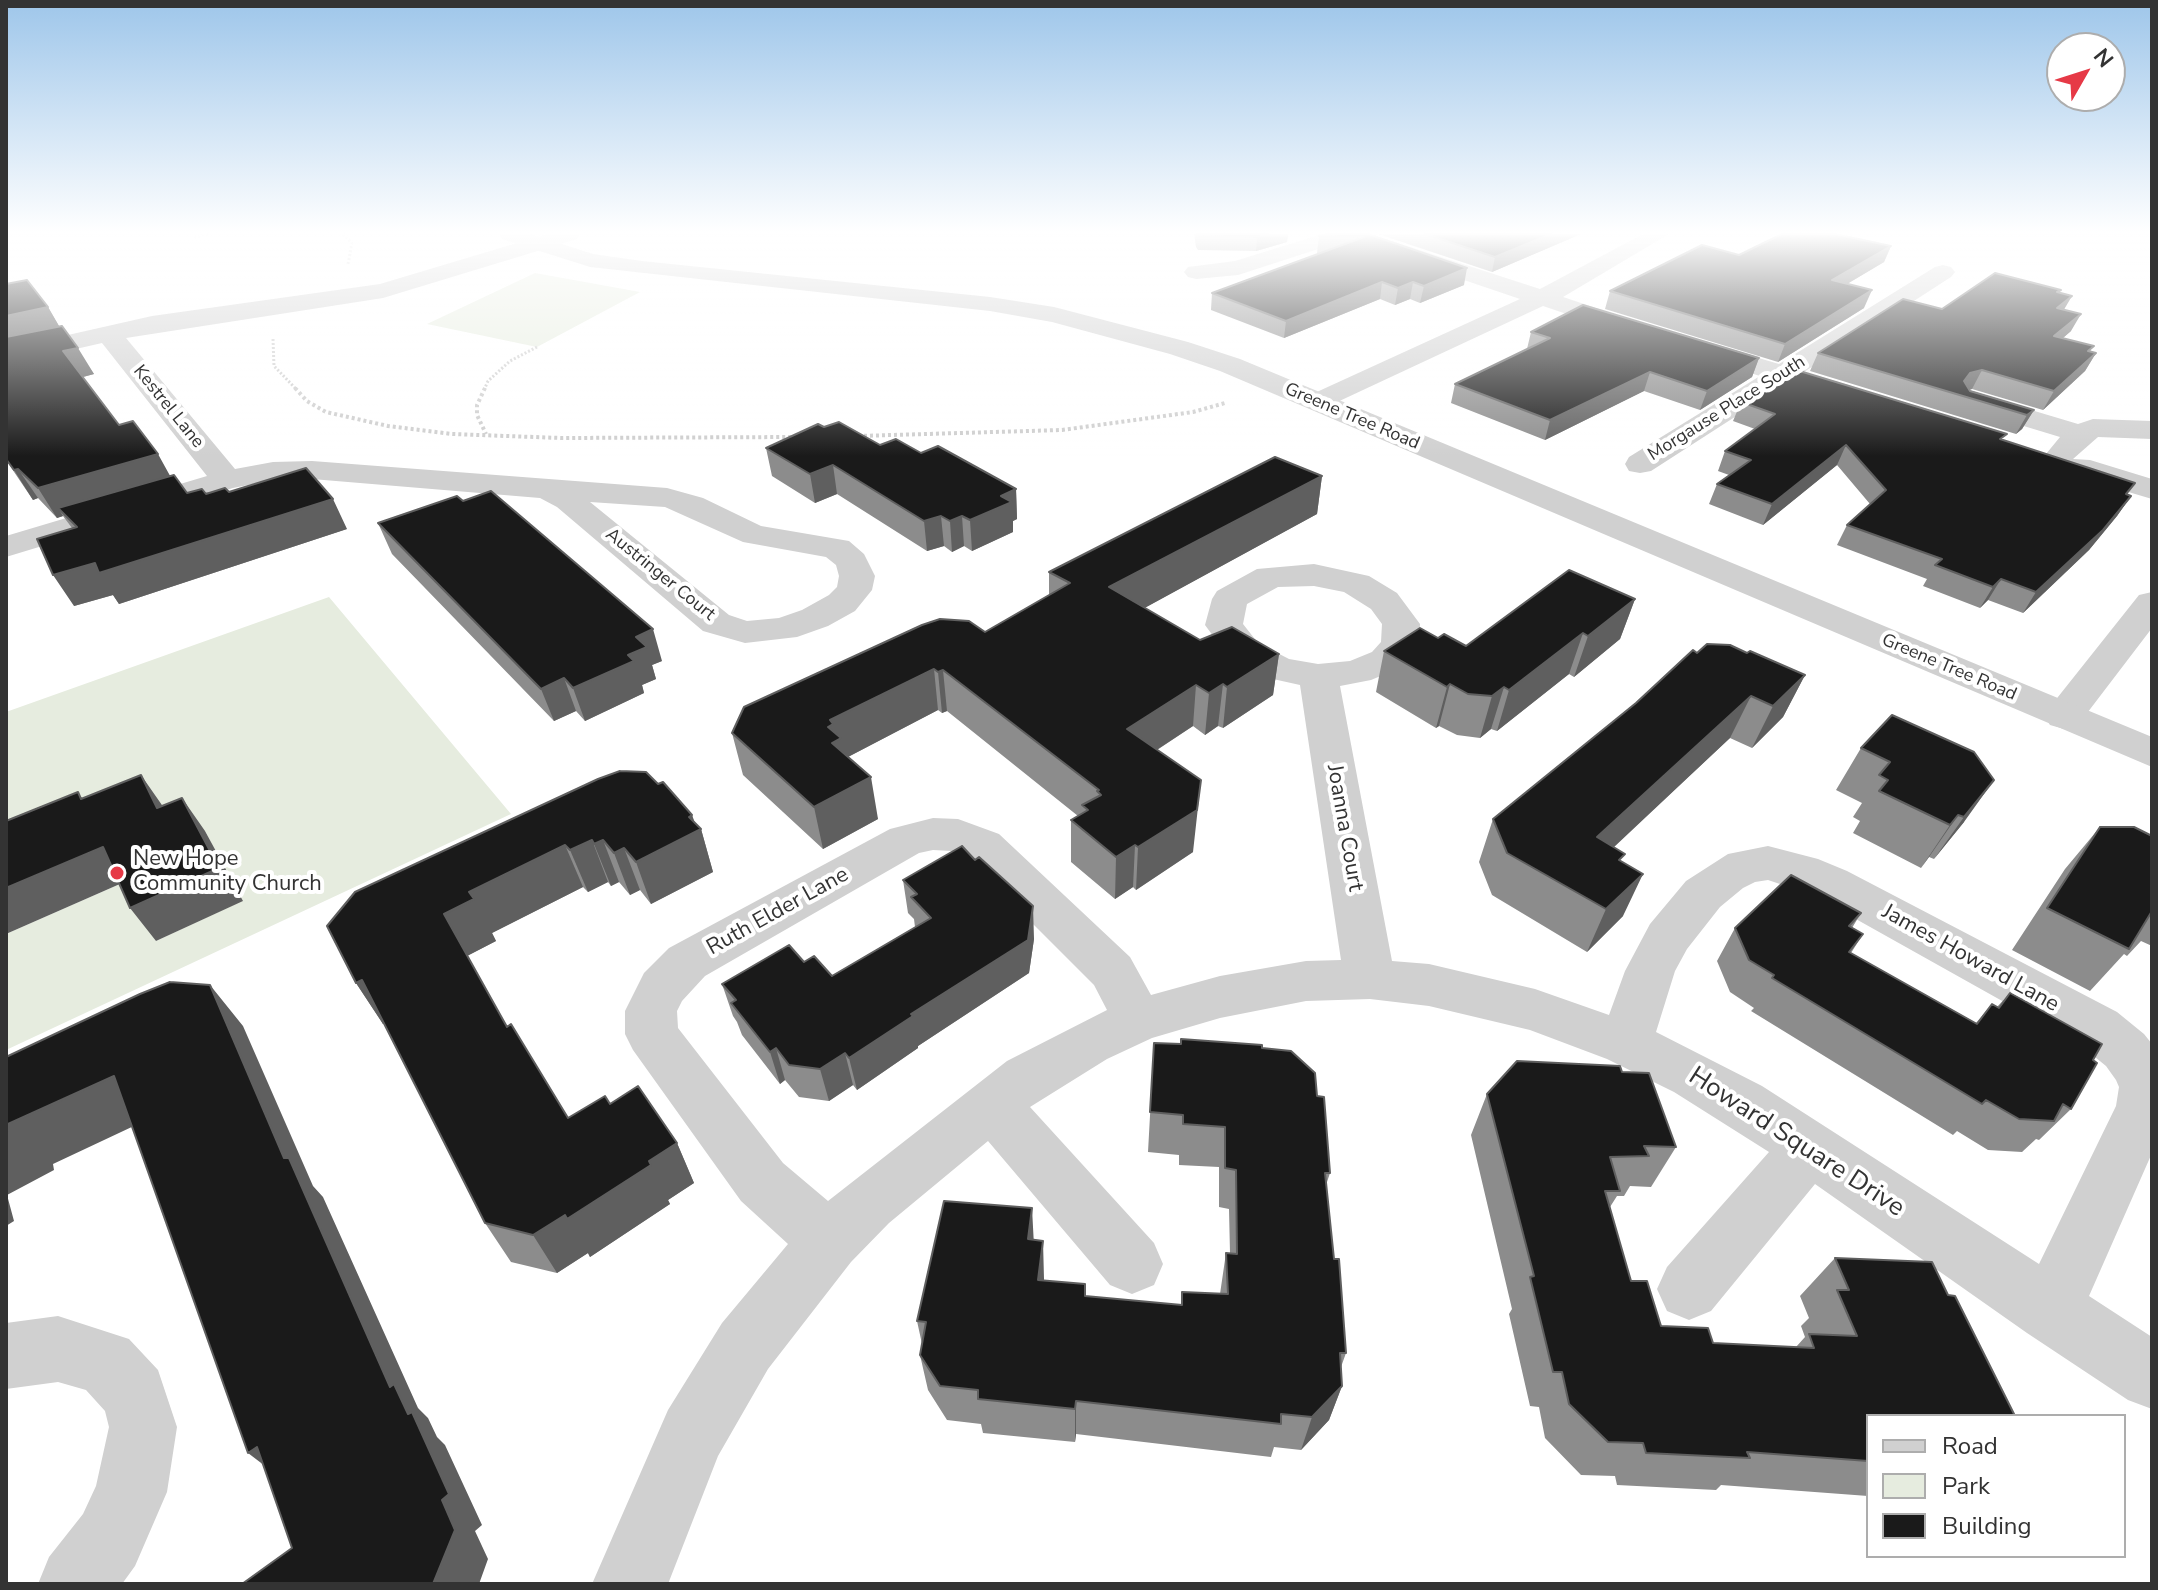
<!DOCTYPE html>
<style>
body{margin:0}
#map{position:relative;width:2158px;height:1590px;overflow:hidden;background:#fff;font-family:"Nunito Sans",sans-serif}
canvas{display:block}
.frame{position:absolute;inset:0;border:8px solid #333;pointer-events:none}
.legend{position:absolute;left:1866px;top:1414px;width:260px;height:144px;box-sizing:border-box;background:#fff;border:2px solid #adadad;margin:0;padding:10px 14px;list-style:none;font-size:24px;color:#333}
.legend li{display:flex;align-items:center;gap:16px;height:40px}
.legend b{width:40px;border:2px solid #adadad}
.north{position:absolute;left:2046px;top:32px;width:80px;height:80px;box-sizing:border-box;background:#fff;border:2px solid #adadad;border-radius:50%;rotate:51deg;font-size:22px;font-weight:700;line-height:32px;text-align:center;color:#333}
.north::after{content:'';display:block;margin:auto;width:28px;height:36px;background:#e63946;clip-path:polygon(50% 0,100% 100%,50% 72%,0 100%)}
</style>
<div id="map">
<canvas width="2158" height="1590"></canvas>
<div class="frame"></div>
<ul class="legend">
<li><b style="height:10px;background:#d0d0d0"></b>Road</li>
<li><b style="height:22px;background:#e6ecdf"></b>Park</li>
<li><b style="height:22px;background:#1a1a1a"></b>Building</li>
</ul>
<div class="north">N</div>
</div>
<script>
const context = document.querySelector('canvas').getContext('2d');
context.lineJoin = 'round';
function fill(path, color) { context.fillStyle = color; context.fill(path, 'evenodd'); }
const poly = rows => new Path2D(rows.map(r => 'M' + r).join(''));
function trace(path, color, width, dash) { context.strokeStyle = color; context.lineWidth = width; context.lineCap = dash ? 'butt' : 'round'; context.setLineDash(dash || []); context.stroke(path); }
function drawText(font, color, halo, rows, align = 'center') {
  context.font = font + ' "Nunito Sans",sans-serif'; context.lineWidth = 8; context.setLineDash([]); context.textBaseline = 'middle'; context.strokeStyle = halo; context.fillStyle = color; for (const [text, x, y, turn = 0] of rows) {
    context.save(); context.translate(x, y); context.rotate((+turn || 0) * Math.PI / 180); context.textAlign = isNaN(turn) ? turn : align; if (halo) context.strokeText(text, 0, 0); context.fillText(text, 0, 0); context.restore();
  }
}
fill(poly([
 [535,273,640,292,537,347,427,324],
 [329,597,511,814,6,1050,6,934,129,880,156,941,242,901,205,831,181,841,164,808,107,832,103,825,6,866,6,712]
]), '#e6ecdf');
trace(poly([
 [343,234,352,243,348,264],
 [194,237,208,234],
 [273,339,274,366,297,390],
 [484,390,488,381,510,361,537,347]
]), '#cdcdcd', 3, [2, 2]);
trace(poly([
 [295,388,307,401,326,412,388,426,452,434,561,438,796,437],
 [485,388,477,405,477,415,486,434],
 [858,436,1062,430,1193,412,1225,403]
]), '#cdcdcd', 4, [3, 3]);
fill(poly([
 [547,234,580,234,577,239,383,298,126,338,235,469,273,462,312,461,667,488,703,498,761,526,849,541,864,554,875,576,872,590,855,611,828,626,797,637,745,643,703,631,557,507,540,498,312,479,273,480,233,488,6,557,6,536,207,476,102,343,6,365,6,349,152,316,380,284,547,234],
 [590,502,665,507,743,542,826,557,836,565,839,576,837,587,829,595,802,610,779,618,747,621,729,615,590,502],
 [1322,234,1370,234,1540,289,1643,234,1669,234,1563,297,1641,323,1645,328,1641,333,1623,333,1543,306,1318,411,1308,408,1304,402,1308,396,1520,299,1346,240,1238,275,1196,279,1188,277,1184,272,1188,267,1235,261,1322,234],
 [1943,265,1951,267,1955,272,1951,277,1804,372,1852,386,1856,392,1852,398,1842,400,1786,384,1651,471,1640,473,1629,471,1625,464,1629,457,1760,376,1692,355,1688,349,1692,343,1701,341,1779,364,1935,267,1943,265],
 [1971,392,2078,424,2093,419,2152,421,2152,439,2098,437,2073,459,2090,460,2152,479,2152,499,2068,474,2063,467,2067,462,2050,460,2046,454,2060,437,1961,407,1957,401,1961,395,1971,392],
 [1314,564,1369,576,1397,593,1420,624,1419,644,1400,668,1371,680,1340,686,1392,961,1429,964,1535,989,1609,1015,1625,971,1650,924,1686,881,1728,854,1768,846,1818,859,1847,871,2117,1012,2144,1034,2152,1044,2152,1153,2089,1296,2152,1337,2152,1409,2128,1400,2027,1333,1815,1184,1711,1311,1689,1320,1667,1311,1657,1289,1667,1267,1769,1152,1674,1092,1607,1059,1530,1030,1429,1006,1370,999,1306,1001,1220,1018,1152,1038,1107,1059,1030,1107,1154,1243,1163,1264,1154,1285,1132,1294,1110,1285,988,1141,889,1223,851,1262,768,1369,718,1456,668,1584,592,1584,668,1410,722,1323,788,1244,741,1201,633,1050,625,1034,625,1011,644,973,669,948,890,829,933,818,958,819,999,834,1130,957,1151,995,1220,976,1306,961,1341,960,1300,685,1264,677,1230,659,1205,625,1212,599,1217,591,1257,569,1314,564],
 [1314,586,1344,592,1371,609,1382,624,1381,642,1372,652,1350,661,1318,664,1289,659,1258,643,1243,624,1247,604,1278,587,1314,586],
 [933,850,952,851,967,858,1094,985,1107,1010,1007,1061,828,1201,783,1163,678,1028,677,1011,682,1001,705,976,919,853,933,850],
 [1768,880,1813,895,2079,1044,2106,1066,2116,1080,2119,1087,2116,1106,2039,1264,1762,1086,1656,1032,1675,971,1687,949,1720,907,1743,888,1755,882,1768,880],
 [2152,592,2152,628,2078,725,2064,729,2050,725,2044,716,2050,707,2139,595,2152,592],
 [58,1316,129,1339,158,1370,177,1427,167,1492,135,1566,122,1584,38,1584,49,1557,83,1514,96,1486,109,1427,105,1411,86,1390,58,1382,6,1389,6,1323,58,1316]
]), '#d0d0d0');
fill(poly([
 [499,234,531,234,593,254,642,261,990,297,1054,307,1188,342,1240,359,2152,737,2152,767,1220,371,1170,354,1052,322,990,311,590,267,502,239,499,234]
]), '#d0d0d0');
fill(poly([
 [1194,234,1288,234,1287,242,1256,251,1198,250,1196,247],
 [1368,234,1464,285,1420,303,1410,299,1395,305,1380,299,1284,338,1211,310,1212,293,1322,253,1317,253,1319,236],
 [1378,234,1581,234,1492,272],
 [1891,246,1884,262,1847,284,1864,308,1778,362,1605,309,1610,291,1739,255],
 [2061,290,2059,293,2071,331,2063,338,2096,353,2085,371,2043,410,1972,389,1969,390,2034,410,2022,429,2016,434,1810,371,1818,353,1942,309],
 [48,307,59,326,94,374,83,377,119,425,187,493,229,492,347,529,119,604,113,595,74,606,72,528,63,516,57,518,38,498,33,500,6,460],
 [1531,332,1759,358,1752,377,1700,410,1644,391,1545,440,1451,403,1455,384,1527,349],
 [1741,402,2003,440,2135,483,2127,494,2131,496,2117,516,2089,550,2023,613,1988,600,1980,608,1923,586,1927,579,1837,545,1847,525,1870,504,1837,465,1763,525,1709,504,1717,484,1729,475,1718,471,1725,451,1755,429,1733,421],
 [824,427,880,445,921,453,1016,489,1017,519,1013,521,1013,532,972,551,964,546,952,552,944,546,927,551,837,494,815,503,772,476,766,448],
 [1322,476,1317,514,1144,608,1200,640,1279,654,1273,695,1223,728,1218,726,1205,735,1193,726,1157,750,1193,852,1136,890,1133,887,1115,899,1071,862,1071,820,1078,816,947,711,942,713,938,710,848,757,878,819,823,849,743,775,732,733,985,632,1049,595,1049,572],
 [378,523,662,661,652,665,656,679,642,685,644,693,585,721,576,711,554,721,392,554],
 [1635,599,1620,639,1574,677,1569,674,1497,731,1491,729,1480,738,1457,735,1439,726,1436,728,1376,692,1384,651,1438,638,1466,646],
 [1697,653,1747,653,1805,675,1783,717,1752,748,1730,738,1613,847,1621,862,1623,916,1587,952,1492,895,1479,862,1493,819],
 [1861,748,1974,752,1964,822,1934,859,1929,857,1921,868,1853,833,1860,821,1853,817,1862,803,1836,790],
 [658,784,692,815,695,823,701,829,713,872,651,904,640,890,630,895,619,882,611,886,608,882,588,892,583,887,492,933,496,941,467,956,507,1027,568,1118,610,1104,677,1143,694,1183,668,1200,670,1204,590,1257,588,1253,557,1273,511,1262,485,1223,384,1024,383,1024,356,983],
 [2100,827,2152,836,2152,946,2141,941,2127,956,2124,954,2090,991,2012,950,2065,869],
 [903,880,1034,939,1029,973,918,1046,918,1048,857,1090,853,1085,829,1101,799,1097,785,1080,780,1084,742,1035,737,1022,733,1016,722,984,804,962,832,976,915,927,914,919,908,913],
 [1861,913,1852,928,1863,934,1851,953,1976,1023,1992,1004,1997,1007,2010,993,2093,1060,2071,1109,2039,1140,2036,1139,2022,1152,1988,1150,1957,1131,1953,1135,1751,1011,1754,1008,1730,992,1717,961,1735,928],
 [1181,1039,1262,1048,1317,1096,1330,1173,1326,1185,1334,1259,1346,1353,1341,1367,1342,1386,1329,1420,1301,1450,1274,1447,1271,1457,1076,1434,1075,1442,983,1433,981,1424,947,1420,928,1390,920,1355,922,1344,917,1321,1034,1240,1044,1281,1085,1296,1181,1305,1182,1292,1220,1294,1226,1253,1230,1253,1229,1209,1219,1207,1219,1167,1179,1165,1179,1155,1148,1152,1154,1043,1180,1044],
 [1622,1072,1676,1147,1651,1187,1630,1186,1624,1196,1617,1196,1610,1207,1631,1281,1661,1326,1713,1343,1796,1347,1805,1337,1801,1326,1809,1318,1800,1296,1835,1258,1932,1262,1868,1416,1868,1496,1721,1485,1716,1490,1617,1485,1615,1476,1581,1475,1545,1438,1539,1407,1530,1406,1509,1314,1512,1309,1471,1135,1487,1094]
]), '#8c8c8c');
fill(poly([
 [1268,234,1288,234,1287,242,1256,251,1257,237],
 [1551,234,1581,234,1492,272,1495,257],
 [1891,246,1884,262,1825,297,1832,280],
 [1467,268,1464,285,1420,303,1424,286],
 [1382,282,1380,299,1284,338,1286,321],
 [1413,282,1410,299,1395,305,1398,288],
 [1872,290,1864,308,1778,362,1785,344],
 [2072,296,2062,313,2057,308],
 [48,307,63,333,6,346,6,316],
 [2081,314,2071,331,2044,354,2054,336],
 [78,348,94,374,79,378,63,351],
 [2096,353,2085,371,2043,410,2054,391],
 [1759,358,1752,377,1700,410,1707,391],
 [1982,370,1972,389,1960,392,1964,381,1970,373],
 [1650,372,1644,391,1545,440,1550,420],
 [2034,410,2022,429,2016,434,2027,415],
 [1846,445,1837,465,1763,525,1772,504],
 [158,454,174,483,58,508,63,516,57,518,38,488],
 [833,465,837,494,815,503,810,474],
 [18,469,38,498,33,500,14,470],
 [1322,476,1317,514,1108,628,1109,587],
 [1016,489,1017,519,1013,521,1013,532,972,551,970,520,1001,496],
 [2131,496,2117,516,2089,550,2023,613,2036,592],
 [333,499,347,529,119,604,113,595,74,606,53,575],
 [941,516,944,546,927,551,924,521],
 [962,516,964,546,952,552,950,521],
 [2001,579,1988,600,1980,608,1993,587],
 [1635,599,1620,639,1574,677,1588,636],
 [653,629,662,661,652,665,656,679,642,685,644,693,585,721,573,688,628,655,636,637],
 [1583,633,1569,674,1497,731,1509,690],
 [1279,654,1273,695,1223,728,1227,687],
 [934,669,938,710,844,759,840,785,828,727,830,720],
 [943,670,947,711,942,713,938,672],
 [1805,675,1783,717,1752,748,1773,706],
 [564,678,576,711,554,721,541,689],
 [1223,684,1218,726,1205,735,1209,693],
 [1450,684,1439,726,1436,728,1447,687],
 [1196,685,1193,726,1126,770,1127,729],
 [1504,687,1491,729,1480,738,1492,696],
 [1751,696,1730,738,1579,880,1597,837],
 [141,775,164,808,157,808],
 [871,777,878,819,823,849,814,807],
 [1201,780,1193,852,1136,890,1138,847],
 [1994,780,1964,822,1934,859,1964,817],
 [182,798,205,831,243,901,156,941,130,908],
 [692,815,697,831,701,829,713,872,651,904,636,862],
 [1958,815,1929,857,1921,868,1950,825],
 [592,840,608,882,588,892,570,850],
 [603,840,619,882,611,886,594,844],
 [565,845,583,887,492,933,496,941,467,956,444,914,469,892],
 [1135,845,1133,887,1115,899,1116,857],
 [103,847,129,880,6,934,6,888],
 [624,848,640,890,630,895,614,853],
 [1643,874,1623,916,1587,952,1606,909],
 [1033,906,1034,939,1029,973,918,1046,918,1048,857,1090,849,1058,911,1014],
 [362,980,389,1021,383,1024,356,983],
 [210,985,243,1026,313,1186,323,1197,418,1408,428,1418,437,1437,445,1445,482,1525,475,1531,488,1559,479,1584,433,1584,442,1500,408,1414,390,1387,284,1158],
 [776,1048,785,1080,780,1084,770,1052],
 [845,1053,853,1085,829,1101,820,1069],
 [114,1076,153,1117,53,1164,54,1170,7,1195,14,1221,6,1226,6,1132,8,1124],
 [677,1143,694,1183,668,1200,670,1204,590,1257,588,1253,557,1273,533,1235],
 [1032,1208,1034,1246,1028,1239],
 [1043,1241,1044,1279,1040,1317,1038,1280],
 [1342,1386,1329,1420,1301,1450,1312,1417],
 [1076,1401,1076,1434,1075,1442,1075,1409],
 [257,1447,290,1485,248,1453]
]), '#5f5f5f');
const building = poly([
 [1197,234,1268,234,1257,237,1199,236,1197,234],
 [1327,234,1368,234,1467,268,1424,286,1413,282,1398,288,1382,282,1286,321,1212,293,1364,237,1319,236,1327,234],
 [1425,234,1551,234,1495,257,1425,234],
 [1782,234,1835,234,1891,246,1832,280,1872,290,1785,344,1610,291,1702,245,1739,255,1782,234],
 [1995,273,2061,290,2057,292,2072,296,2057,308,2081,314,2054,336,2094,346,2088,351,2096,353,2054,391,1982,370,1970,373,1964,381,1970,391,2034,410,2027,415,1818,353,1903,299,1942,309,1995,273],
 [27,280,48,307,6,316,6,284,27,280],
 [1583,305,1759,358,1707,391,1650,372,1550,420,1455,384,1550,338,1531,332,1583,305],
 [62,326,78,348,63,351,119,425,133,421,158,454,38,488,18,469,14,470,6,459,6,337,62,326],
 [1793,369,2007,434,2000,439,2135,483,2126,494,2131,496,2103,530,2036,592,2001,579,1993,587,1935,565,1942,559,1847,525,1886,490,1846,445,1772,504,1717,484,1751,460,1725,451,1775,414,1741,402,1793,369],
 [839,422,880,445,896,439,921,453,938,446,1016,489,1001,496,1012,502,970,520,962,516,950,521,941,516,924,521,833,465,810,474,766,448,818,424,824,427,839,422],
 [1275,457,1322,476,1109,587,1200,640,1232,627,1279,654,1227,687,1223,684,1209,693,1196,685,1127,729,1201,780,1197,810,1138,847,1135,845,1116,857,1071,820,1088,810,1082,805,1101,795,1097,791,1099,790,943,670,938,672,934,669,830,720,833,724,828,727,841,738,832,743,871,777,814,807,732,733,744,707,922,625,940,619,969,621,985,632,1070,583,1049,572,1275,457],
 [306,468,333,499,99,573,95,563,53,575,37,539,77,527,58,508,174,475,187,493,202,489,206,494,225,488,229,492,306,468],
 [491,491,653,629,636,637,647,647,628,655,634,661,573,688,564,678,541,689,378,523,457,496,463,501,491,491],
 [1569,570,1635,599,1588,636,1583,633,1509,690,1504,687,1492,696,1468,694,1450,684,1447,687,1384,651,1420,628,1438,638,1444,634,1466,646,1569,570],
 [1707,644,1730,645,1747,653,1750,651,1805,675,1773,706,1751,696,1597,837,1625,854,1619,860,1643,874,1606,909,1507,853,1493,819,1636,703,1693,650,1697,653,1707,644],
 [1892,715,1974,752,1994,780,1964,817,1958,815,1950,825,1879,791,1888,780,1879,775,1890,762,1861,748,1892,715],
 [620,771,646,772,658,784,663,782,692,815,689,817,701,829,636,862,624,848,614,853,603,840,594,844,592,840,570,850,565,845,469,892,474,899,444,914,507,1027,511,1024,568,1118,605,1096,610,1104,638,1086,677,1143,649,1161,651,1165,567,1219,565,1215,533,1235,485,1223,362,980,356,983,327,926,355,892,598,779,620,771],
 [141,775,157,808,182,798,219,868,130,908,103,847,6,888,6,821,78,792,81,799,141,775],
 [2100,827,2134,827,2152,836,2152,911,2129,949,2047,908,2100,827],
 [962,846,975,860,979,857,1033,906,1028,940,911,1014,913,1016,849,1058,845,1053,820,1069,789,1065,776,1048,770,1052,731,1003,736,1000,722,984,789,945,804,962,814,956,832,976,931,918,911,897,917,894,903,880,962,846],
 [1791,875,1861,913,1849,926,1863,934,1849,952,1977,1024,1992,1004,1999,1008,2010,993,2102,1044,2093,1060,2097,1063,2071,1109,2063,1104,2054,1121,2019,1119,1986,1100,1982,1104,1772,978,1774,975,1749,960,1735,928,1791,875],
 [170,982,210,985,284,1158,289,1158,390,1387,394,1384,408,1414,412,1412,449,1494,442,1500,455,1530,433,1584,242,1584,292,1548,257,1447,248,1453,114,1076,8,1124,9,1130,6,1132,6,1057,140,994,170,982],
 [1181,1039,1262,1045,1262,1048,1291,1051,1315,1073,1317,1096,1324,1097,1330,1173,1325,1173,1334,1259,1339,1259,1346,1353,1340,1353,1342,1386,1312,1417,1281,1414,1281,1424,1076,1401,1075,1409,978,1399,978,1390,940,1386,920,1355,926,1322,917,1321,944,1201,1032,1208,1028,1239,1043,1241,1038,1280,1085,1284,1085,1296,1182,1305,1182,1292,1228,1294,1226,1253,1237,1254,1236,1170,1225,1168,1225,1127,1183,1124,1183,1115,1150,1112,1154,1043,1181,1044,1181,1039],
 [1517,1061,1620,1066,1622,1072,1649,1073,1676,1147,1644,1146,1649,1156,1610,1157,1620,1191,1605,1191,1631,1281,1647,1281,1661,1326,1708,1328,1713,1343,1814,1348,1809,1334,1857,1336,1837,1290,1849,1290,1835,1258,1932,1262,1948,1295,1955,1296,2015,1416,1868,1416,1868,1461,1747,1452,1750,1458,1646,1453,1643,1443,1608,1442,1569,1404,1562,1372,1553,1372,1530,1277,1534,1276,1487,1094,1517,1061]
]);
fill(building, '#1a1a1a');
trace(building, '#5f5f5f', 2);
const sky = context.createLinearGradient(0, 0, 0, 456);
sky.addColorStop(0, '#9ec6ea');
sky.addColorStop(0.51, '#fff');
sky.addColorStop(1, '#ffffff00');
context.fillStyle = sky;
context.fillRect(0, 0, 2158, 456);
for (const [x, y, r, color] of [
 [117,873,8,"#e63946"]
]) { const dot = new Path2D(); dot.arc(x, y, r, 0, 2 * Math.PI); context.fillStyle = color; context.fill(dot); trace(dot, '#fff', 3); }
drawText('18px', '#333', '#fff', [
 ["Kestrel Lane",168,407,51],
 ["Morgause Place South",1727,409,-32],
 ["Greene Tree Road",1352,417,23],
 ["Austringer Court",660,575,39],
 ["Greene Tree Road",1949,668,23]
]);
drawText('22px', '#333', '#fff', [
 ["Joanna Court",1344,828,80],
 ["Ruth Elder Lane",778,912,-29],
 ["James Howard Lane",1970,959,29]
]);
drawText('22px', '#333', '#fff', [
 ["New Hope",133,860],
 ["Community Church",133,885]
], 'left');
drawText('26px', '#333', '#fff', [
 ["Howard Square Drive",1796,1143,33]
]);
</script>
